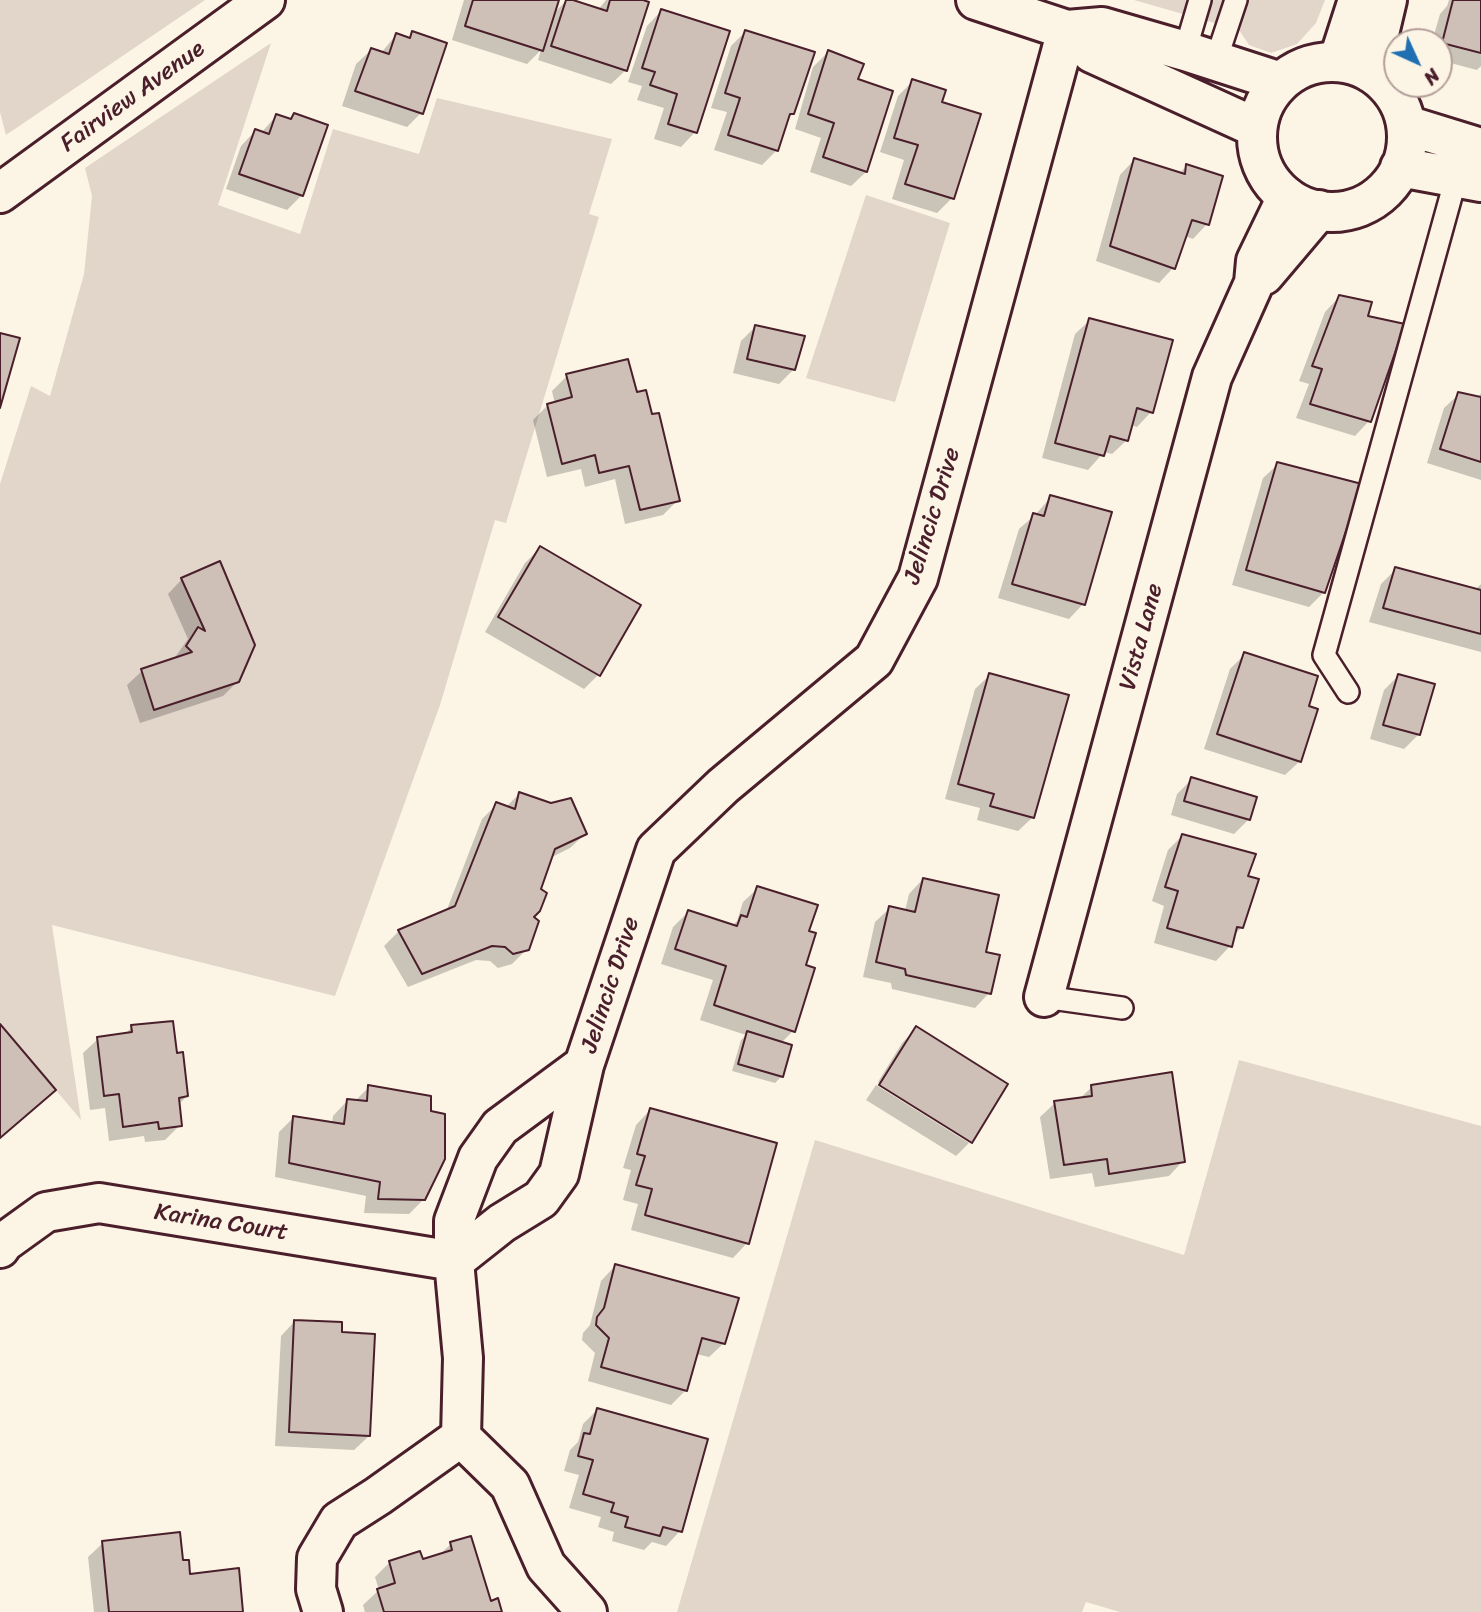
<!DOCTYPE html>
<style>
body{margin:0}
#map{position:relative;width:1481px;height:1612px;overflow:hidden;background:#fcf5e5;font-family:Sriracha,sans-serif}
canvas{display:block}
.north{position:absolute;left:1383px;top:28px;width:70px;height:70px;box-sizing:border-box;background:#fcf5e5;border:2px solid #b59f9b;border-radius:50%;rotate:135deg;font-size:19px;font-weight:700;line-height:28px;text-align:center;color:#4a1f2b}
.north::after{content:'';display:block;margin:auto;width:24px;height:32px;background:#1f6fb2;clip-path:polygon(50% 0,100% 100%,50% 72%,0 100%)}
</style>
<div id="map">
<canvas width="1481" height="1612"></canvas>
<div class="north">N</div>
</div>
<script>
const context = document.querySelector('canvas').getContext('2d');
context.lineJoin = 'round';
function fill(path, color) { context.fillStyle = color; context.fill(path, 'evenodd'); }
const poly = rows => new Path2D(rows.map(r => 'M' + r).join(''));
function trace(path, color, width, dash) { context.strokeStyle = color; context.lineWidth = width; context.lineCap = dash ? 'butt' : 'round'; context.setLineDash(dash || []); context.stroke(path); }
function drawText(font, color, halo, rows, align = 'center') {
  context.font = font + ' Sriracha,sans-serif'; context.lineWidth = 7; context.setLineDash([]); context.textBaseline = 'middle'; context.strokeStyle = halo; context.fillStyle = color; for (const [text, x, y, turn = 0] of rows) {
    context.save(); context.translate(x, y); context.rotate((+turn || 0) * Math.PI / 180); context.textAlign = isNaN(turn) ? turn : align; if (halo) context.strokeText(text, 0, 0); context.fillText(text, 0, 0); context.restore();
  }
}
fill(poly([
 [0,0,205,0,6,135,0,112],
 [1134,0,1325,0,1316,23,1297,44,1271,53,1249,45,1239,30],
 [271,43,218,205,300,234,333,129,419,154,437,98,612,139,589,214,599,217,506,523,495,520,440,705,335,996,52,925,81,1120,0,1024,0,484,31,386,50,396,84,274,92,196,85,168],
 [866,195,950,223,895,402,806,378],
 [1239,1060,1481,1126,1481,1612,1120,1612,1086,1602,1082,1612,677,1612,815,1140,1184,1255]
]), '#e2d5ca');
fill(poly([
 [464,0,555,0,552,15,567,0,598,10,606,0,637,0,626,70,611,84,538,60,541,50,527,64,452,40],
 [1449,0,1481,0,1481,66,1477,70,1439,60,1439,42,1432,42,1440,14,1447,6],
 [661,11,695,132,681,147,654,139,664,108,637,100,642,86,628,82,647,26],
 [745,32,792,114,787,119,776,151,762,165,714,150,727,112,711,108,731,46],
 [413,33,421,113,407,127,342,106,356,64,371,50,381,53,396,35,407,39],
 [828,52,856,80,891,92,866,172,851,186,810,172,821,138,795,129,813,67],
 [913,81,952,198,937,213,892,199,904,160,880,152,898,96],
 [294,115,302,195,287,210,226,189,241,146,255,131,261,133,276,116,289,120],
 [1134,160,1179,174,1186,166,1207,224,1193,239,1185,236,1173,268,1159,283,1096,261,1120,175],
 [1339,297,1365,318,1369,421,1355,436,1296,418,1309,384,1299,381,1325,312],
 [1090,320,1151,412,1137,427,1131,425,1127,440,1112,454,1104,452,1088,470,1042,458,1075,334],
 [755,327,794,369,779,384,733,373,741,341],
 [567,376,635,394,678,500,663,515,625,524,615,479,585,487,581,469,547,477,533,420,548,405,555,404,552,391],
 [1481,393,1481,480,1427,463,1444,408,1459,394,1478,398],
 [1278,464,1324,592,1309,607,1232,585,1263,478],
 [1051,497,1083,604,1069,619,998,598,1019,529,1035,515],
 [540,548,598,675,584,689,485,632,525,563],
 [1396,569,1475,590,1481,584,1481,652,1369,622,1381,584],
 [182,579,238,681,223,696,140,723,127,685,142,671,173,660,188,639,168,594],
 [1245,654,1307,707,1300,761,1285,775,1204,749,1230,669],
 [990,675,1033,817,1018,831,977,820,980,808,945,799,975,689],
 [1398,676,1419,734,1404,749,1370,739,1384,690],
 [1192,779,1249,819,1234,834,1171,815,1177,794],
 [519,794,585,834,570,848,550,858,531,917,527,949,512,964,498,968,490,961,476,960,408,987,384,946,399,931,446,912,482,819,497,804,506,807],
 [1182,836,1246,877,1242,927,1233,936,1230,946,1216,961,1154,943,1164,906,1152,901,1168,850],
 [923,879,984,954,989,993,975,1008,892,989,891,983,863,977,875,922,890,908,905,911,909,894],
 [758,888,807,932,793,1031,781,1043,782,1076,775,1083,732,1071,741,1040,746,1035,700,1020,713,980,661,964,673,927,688,912,732,926,737,921,743,902],
 [132,1027,176,1056,187,1096,178,1105,180,1125,165,1140,145,1142,144,1136,109,1141,105,1108,90,1110,83,1053,98,1039,124,1035],
 [917,1028,1006,1085,969,1143,969,1139,878,1082,902,1043],
 [876,1085,969,1143,956,1156,866,1100],
 [369,1087,424,1199,409,1214,364,1213,366,1196,275,1177,279,1132,293,1118,332,1124,333,1116,347,1101,354,1102],
 [1092,1087,1183,1161,1169,1176,1095,1187,1092,1173,1050,1179,1040,1117,1055,1103,1079,1099],
 [650,1110,747,1243,733,1258,631,1230,638,1204,623,1200,631,1170,623,1168,636,1125],
 [615,1266,724,1343,709,1357,696,1354,686,1390,671,1405,588,1381,595,1353,582,1340,583,1333,590,1325,601,1281],
 [295,1321,340,1334,369,1436,354,1450,275,1446,281,1336],
 [598,1409,680,1531,666,1546,652,1542,644,1550,612,1541,614,1532,598,1527,601,1517,569,1508,579,1475,564,1471,570,1450,578,1442,583,1424],
 [103,1543,181,1562,189,1576,242,1612,94,1612,88,1557],
 [451,1544,490,1603,500,1612,365,1612,363,1605,379,1590,375,1577,389,1563,422,1562,438,1556]
]), '#0003');
const building = poly([
 [473,0,559,0,543,51,465,26,473,0],
 [566,0,573,0,607,11,610,0,643,0,649,2,627,71,551,46,566,0],
 [1453,0,1481,0,1481,53,1442,43,1453,0],
 [661,9,730,31,697,133,668,124,677,94,650,85,655,72,642,68,661,9],
 [745,30,815,52,794,114,790,114,778,151,728,135,740,98,725,93,745,30],
 [412,31,447,43,423,114,355,91,371,48,389,54,396,33,410,38,412,31],
 [828,50,864,64,858,79,893,91,867,172,823,157,834,123,808,114,828,50],
 [912,79,946,90,942,102,981,114,954,199,905,184,918,145,894,138,912,79],
 [294,113,328,125,303,196,239,174,255,129,269,134,276,114,291,119,294,113],
 [1134,158,1185,174,1186,164,1223,176,1209,225,1192,220,1175,269,1110,246,1134,158],
 [1339,295,1372,302,1368,316,1405,324,1371,422,1310,404,1322,369,1312,366,1339,295],
 [1089,318,1173,340,1153,413,1137,408,1128,441,1110,436,1104,456,1055,443,1089,318],
 [755,325,805,336,795,370,747,359,755,325],
 [0,333,20,338,0,408,0,333],
 [628,359,637,392,646,390,652,414,659,413,680,501,640,510,629,466,599,473,595,455,562,464,547,404,572,397,566,374,628,359],
 [1458,392,1481,397,1481,462,1440,449,1458,392],
 [1277,462,1362,484,1325,593,1246,570,1277,462],
 [1050,495,1112,512,1085,605,1012,584,1033,513,1044,516,1050,495],
 [540,546,641,605,600,676,498,617,540,546],
 [220,561,255,645,239,682,154,710,141,669,192,652,186,646,198,627,205,631,181,578,220,561],
 [1395,567,1481,590,1481,634,1383,608,1395,567],
 [1244,652,1318,676,1309,706,1318,709,1301,762,1217,734,1244,652],
 [989,673,1069,695,1034,818,990,806,994,794,958,784,989,673],
 [1398,674,1435,684,1420,735,1383,725,1398,674],
 [1191,777,1257,797,1250,820,1184,801,1191,777],
 [519,792,551,803,571,798,587,834,555,849,541,889,547,893,540,911,534,917,539,921,529,950,513,954,505,947,492,946,422,974,398,930,455,906,496,802,515,809,519,792],
 [1182,834,1256,854,1248,876,1259,879,1243,928,1237,927,1232,947,1167,928,1178,891,1165,887,1182,834],
 [923,878,999,895,986,952,1000,955,991,994,906,975,905,969,876,962,889,906,915,912,923,878],
 [757,886,818,905,809,931,816,933,806,965,815,968,795,1032,714,1005,726,966,675,949,688,910,737,926,741,915,747,917,757,886],
 [173,1021,177,1053,183,1052,188,1096,179,1098,182,1126,159,1129,158,1122,123,1127,119,1094,104,1096,97,1037,132,1032,131,1025,173,1021],
 [0,1024,56,1090,0,1138,0,1024],
 [916,1026,1008,1084,972,1143,879,1085,916,1026],
 [747,1031,792,1045,783,1077,738,1064,747,1031],
 [1172,1072,1185,1162,1109,1174,1107,1159,1064,1165,1054,1101,1092,1096,1091,1085,1172,1072],
 [368,1085,431,1096,431,1111,445,1114,445,1159,425,1200,378,1199,380,1182,289,1163,293,1116,344,1124,347,1099,367,1101,368,1085],
 [650,1108,777,1143,749,1244,645,1215,652,1189,636,1185,645,1156,637,1154,650,1108],
 [615,1264,739,1298,725,1344,702,1338,687,1391,601,1367,609,1338,596,1325,597,1317,604,1308,615,1264],
 [294,1320,342,1322,342,1332,375,1334,370,1436,289,1432,294,1320],
 [597,1408,708,1439,682,1532,663,1527,660,1536,625,1527,628,1517,611,1512,614,1503,583,1494,593,1460,578,1456,584,1433,590,1434,597,1408],
 [180,1532,183,1560,189,1560,190,1574,239,1568,243,1612,109,1612,102,1541,180,1532],
 [471,1536,491,1601,498,1598,502,1612,384,1612,377,1589,395,1583,389,1561,420,1551,423,1559,452,1550,450,1542,471,1536]
]);
fill(building, '#cfc0b7');
trace(building, '#4a1f2b', 2);
const service = poly([
 [1185,51,1200,0],
 [1216,60,1236,0],
 [1348,692,1324,655,1456,178],
 [1044,997,1122,1008]
]);
const minor = poly([
 [1264,275,1319,210],
 [1044,997,1212,377,1254,283,1256,261,1287,197],
 [584,1065,500,1127,478,1158,454,1221,454,1261,463,1358,461,1437,510,1485,546,1566,587,1612],
 [0,1248,3,1243,46,1212,99,1203,454,1261],
 [454,1261,502,1223,541,1199,559,1174,584,1065,656,850,723,786,874,660,918,578,1067,30],
 [323,1612,316,1589,317,1558,339,1521,378,1496,461,1437]
]);
const tertiary = poly([
 [1338,62,1358,0],
 [1370,72,1387,0]
]);
const secondary = poly([
 [976,0,1067,30,1102,27,1185,51,1281,82],
 [1067,30,1092,53,1257,128],
 '1257 137a75 75 0 1 1 150 0a75 75 0 1 1-150 0Z',
 [1406,125,1481,148],
 [1400,167,1481,182],
 [0,193,265,0]
]);
trace(service, '#4a1f2b', 26);
trace(minor, '#4a1f2b', 44);
trace(tertiary, '#4a1f2b', 44);
trace(secondary, '#4a1f2b', 44);
trace(service, '#fcf5e5', 21);
trace(minor, '#fcf5e5', 38);
trace(tertiary, '#fcf5e5', 38);
trace(secondary, '#fcf5e5', 38);
drawText('24px', '#4a1f2b', '#fcf5e5', [
 ["Fairview Avenue",133,97,-36],
 ["Jelincic Drive",933,516,-73],
 ["Vista Lane",1142,637,-75],
 ["Jelincic Drive",611,985,-72],
 ["Karina Court",221,1223,9]
]);
</script>
